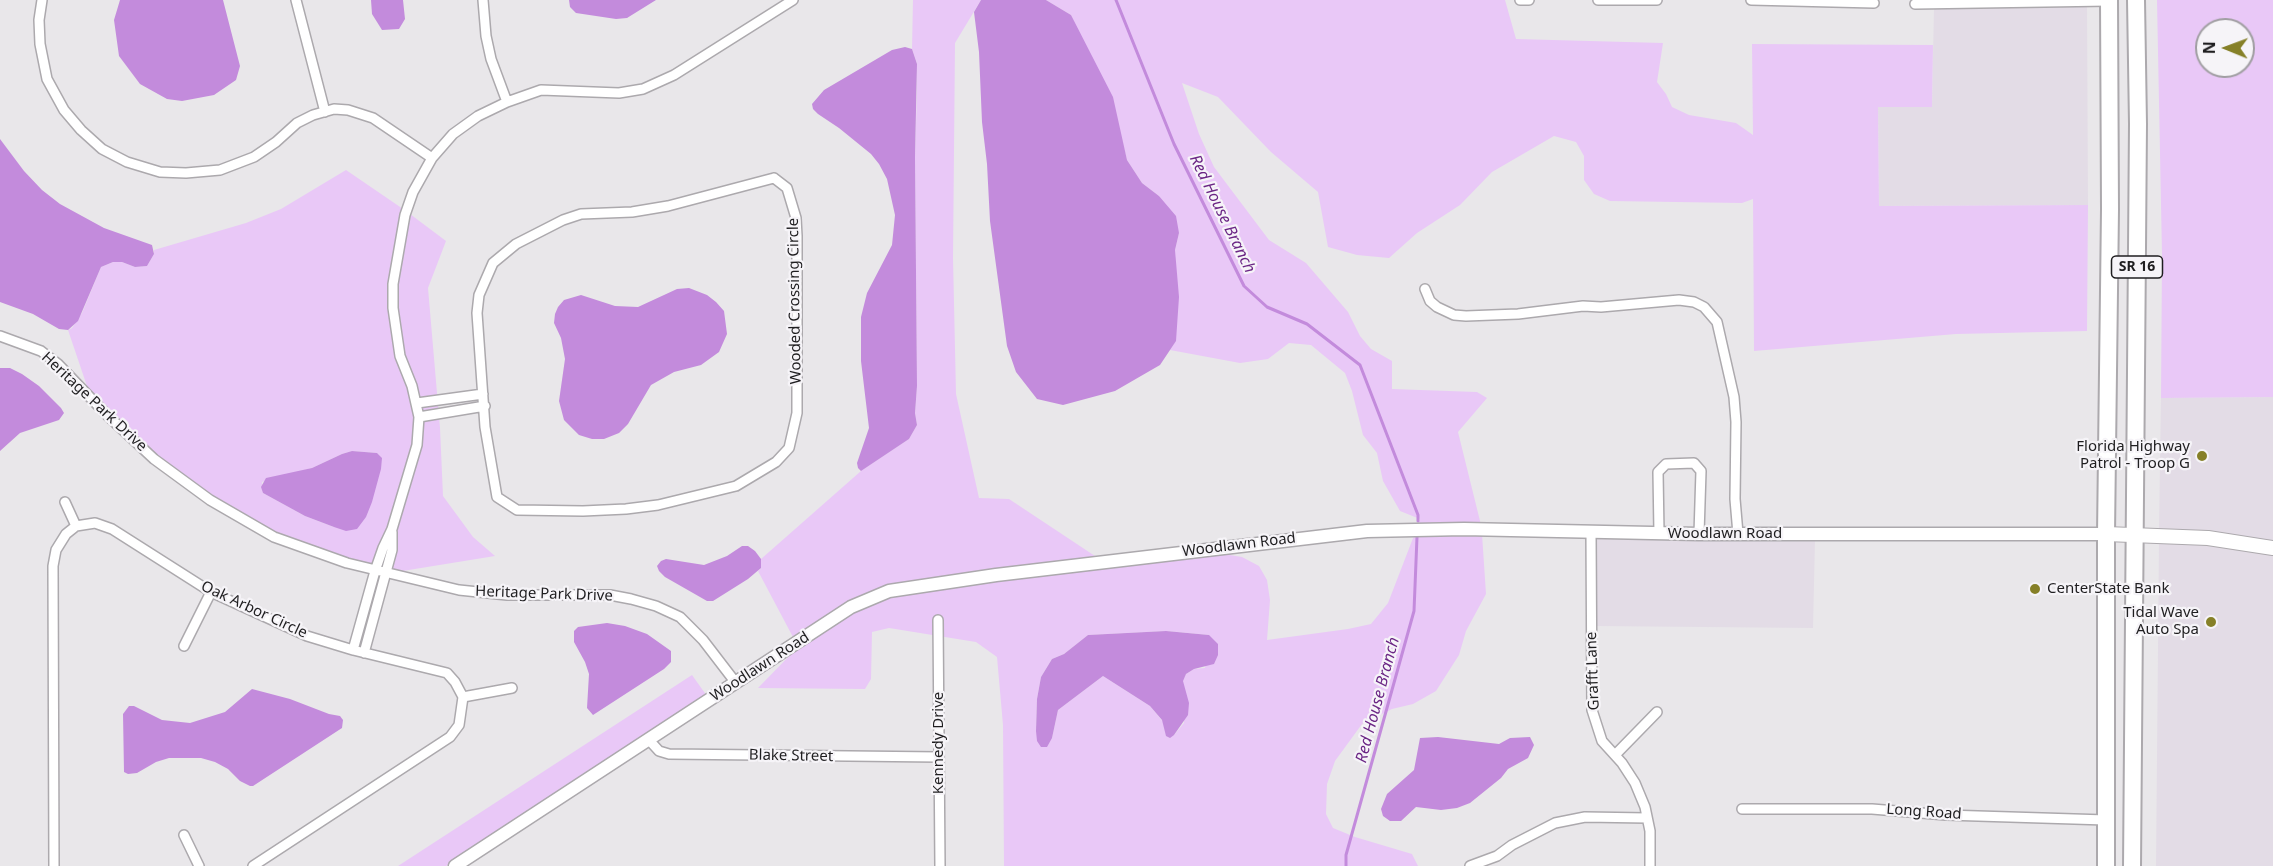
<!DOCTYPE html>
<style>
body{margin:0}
#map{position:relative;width:2273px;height:866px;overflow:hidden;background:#e9e7ea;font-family:"Noto Sans",sans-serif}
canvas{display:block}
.north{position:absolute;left:2195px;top:18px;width:60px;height:60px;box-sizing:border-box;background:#f6f4f8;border:2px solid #a09ea2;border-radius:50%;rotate:271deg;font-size:16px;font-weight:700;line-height:24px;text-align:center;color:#1f1e20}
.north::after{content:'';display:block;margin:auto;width:21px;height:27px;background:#868028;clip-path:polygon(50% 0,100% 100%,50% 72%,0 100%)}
</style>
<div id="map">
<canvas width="2273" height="866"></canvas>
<div class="north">N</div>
</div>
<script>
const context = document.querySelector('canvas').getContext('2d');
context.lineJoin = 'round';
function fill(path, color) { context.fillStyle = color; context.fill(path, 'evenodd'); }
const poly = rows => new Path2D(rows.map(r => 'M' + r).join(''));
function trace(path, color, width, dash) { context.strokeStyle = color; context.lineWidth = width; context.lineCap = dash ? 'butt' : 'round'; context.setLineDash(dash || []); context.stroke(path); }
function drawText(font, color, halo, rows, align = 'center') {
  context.font = font + ' "Noto Sans",sans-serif'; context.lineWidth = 4.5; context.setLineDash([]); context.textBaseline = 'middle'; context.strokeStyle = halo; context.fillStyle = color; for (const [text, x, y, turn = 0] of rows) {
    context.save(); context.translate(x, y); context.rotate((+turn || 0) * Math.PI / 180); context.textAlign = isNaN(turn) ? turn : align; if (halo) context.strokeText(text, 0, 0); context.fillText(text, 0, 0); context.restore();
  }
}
fill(poly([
 [2087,6,2088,205,1879,206,1878,107,1932,107,1934,8],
 [2273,397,2273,544,2159,531,2161,398],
 [1597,537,1815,539,1813,628,1595,626],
 [2159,540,2207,542,2273,553,2273,866,2156,866]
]), '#e3dce6');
fill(poly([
 [913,0,981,0,955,43,953,258,956,394,979,498,1009,499,1098,558,888,586,868,593,848,603,794,639,758,571,761,568,761,559,861,471,909,439,917,425,915,413,917,386,915,157,917,91,917,64,912,49],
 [1046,0,1505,0,1516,39,1663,43,1657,82,1666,94,1672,107,1689,115,1736,123,1753,135,1752,44,1933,45,1932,107,1878,107,1879,206,2088,205,2087,331,1956,334,1754,351,1753,199,1742,203,1610,201,1594,194,1584,180,1584,156,1576,142,1554,136,1492,172,1460,205,1417,233,1389,258,1357,255,1328,247,1318,192,1271,152,1218,97,1182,83,1199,134,1214,167,1269,240,1306,263,1348,312,1360,336,1371,349,1392,361,1392,389,1477,392,1487,398,1458,432,1481,525,1418,524,1420,519,1400,511,1383,481,1377,453,1363,435,1352,391,1345,373,1311,345,1289,343,1268,359,1240,363,1170,350,1176,340,1175,250,1179,233,1159,196,1142,183,1127,160,1120,133,1071,15],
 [2157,0,2273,0,2273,397,2161,398,2162,255],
 [2207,30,2243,30,2243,66,2207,66],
 [346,170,406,211,446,241,428,288,440,428,443,496,473,537,495,556,384,574,276,536,173,472,91,398,68,330,72,328,82,313,101,267,113,262,122,262,135,267,147,266,154,254,154,250,246,223,281,209],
 [352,451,377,453,381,458,381,469,334,527,305,516,263,493,262,482,312,468,342,454],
 [1415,533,1482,534,1486,594,1466,631,1459,655,1436,691,1413,704,1392,709,1362,724,1335,761,1327,784,1326,814,1333,828,1355,837,1412,854,1418,866,1004,866,1003,725,997,657,976,642,889,628,872,632,871,679,865,689,758,688,798,647,854,611,891,595,1217,553,1242,557,1259,566,1267,580,1270,600,1267,640,1348,629,1371,624,1388,603],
 [1166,631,1209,635,1205,668,1194,669,1186,674,1182,681,1185,690,1184,723,1174,735,1150,706,1103,676,1058,710,1052,738,1036,731,1037,699,1041,677,1052,659,1064,654,1088,635],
 [692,675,707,696,446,866,398,866]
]), '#e9c8f7');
fill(poly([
 [120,0,223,0,240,66,236,80,214,95,182,101,167,99,140,84,119,56,114,20],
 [371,0,403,0,405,19,399,29,382,30,372,14],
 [569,0,656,0,627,18,616,19,576,13,570,7],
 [981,0,1046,0,1071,15,1113,97,1127,160,1142,183,1159,196,1176,216,1179,233,1175,250,1179,297,1176,341,1160,365,1115,391,1063,405,1037,399,1016,372,1007,346,990,221,987,164,982,122,979,52,974,12],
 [905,47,912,49,917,64,915,157,917,386,915,413,917,425,909,439,861,471,858,468,857,463,869,428,861,361,861,317,867,293,892,245,895,215,887,179,879,164,871,154,839,128,818,114,813,109,812,104,824,90,892,50],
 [0,139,24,171,42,190,60,204,104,228,152,245,154,254,147,266,135,267,122,262,113,262,101,267,78,321,68,330,59,329,33,314,0,302],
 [689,288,707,295,716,302,724,311,727,334,719,352,701,365,674,372,651,385,628,424,619,433,604,439,592,439,579,435,564,420,559,401,565,359,561,338,554,323,555,314,558,307,564,300,581,295,615,306,638,307,677,289],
 [0,368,10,368,22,374,39,386,61,408,64,413,59,420,20,433,0,451],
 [352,451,377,453,382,458,381,469,372,502,366,517,357,529,346,531,334,527,305,516,263,493,261,487,266,478,312,468,342,454],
 [742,546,748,546,755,551,761,559,761,568,748,579,713,601,707,601,665,577,659,571,657,566,661,561,666,559,704,565,727,556],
 [607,623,625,626,647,634,671,651,671,662,664,669,593,715,587,708,589,674,585,662,574,642,574,631,578,627],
 [1166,631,1209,635,1218,644,1218,655,1214,664,1194,669,1186,674,1183,681,1189,703,1188,715,1174,735,1170,738,1166,736,1162,720,1150,706,1103,676,1058,710,1052,738,1047,747,1041,747,1037,741,1036,731,1037,699,1041,677,1052,659,1064,654,1088,635],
 [252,689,290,699,329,714,340,716,343,720,342,728,253,786,250,786,240,781,228,769,215,762,201,758,169,758,156,762,137,773,128,774,124,772,123,714,129,706,134,706,162,720,190,723,225,712],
 [1438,737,1499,744,1510,738,1530,737,1534,745,1528,758,1508,769,1501,778,1470,803,1457,808,1441,810,1416,807,1401,821,1390,821,1383,816,1381,809,1387,794,1414,770,1420,738]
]), '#c38bdc');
trace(poly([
 [1116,0,1174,144,1244,286,1267,307,1307,324,1360,365,1418,515,1418,521],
 [1346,866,1346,855,1414,611,1417,537]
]), '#c38bdc', 3);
const street = poly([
 [42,0,39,20,40,44,47,79,64,110,81,130,102,149,127,162,160,172,186,173,220,170,254,157,276,142,297,123,313,115,334,109,348,110,373,118,432,158],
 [296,0,325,112],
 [483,0,486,36,491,59,507,102],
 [1520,0,1529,0],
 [1598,0,1657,0],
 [1751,0,1874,3],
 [1915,4,2109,1],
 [774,178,787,188,796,218,797,236,797,413,789,448,776,462,736,486,658,505,626,509,583,511,517,510,497,497,485,427,477,313,479,295,493,263,516,244,563,220,581,214,632,212,668,206,774,178],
 [1425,289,1430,301,1437,307,1454,315,1466,316,1518,314,1583,306,1601,307,1679,300,1694,302,1704,307,1717,322,1734,397,1736,422,1735,499,1738,534],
 [0,336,41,351,58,364,108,416,154,459,210,500,274,537,347,563,459,590,507,595,610,595,631,599,656,606,680,617,703,640,736,683],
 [417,403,483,394],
 [419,417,485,406],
 [65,502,76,526],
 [1591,532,1592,710,1602,741,1622,763,1635,783,1645,807,1650,831,1650,866],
 [1659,533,1658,472,1666,464,1694,463,1701,471,1699,534],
 [938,620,940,866],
 [184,646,211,592],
 [353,650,375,571,383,548,392,529,417,445,419,417,412,386,400,356,393,308,393,284,405,215,413,192,432,158,453,134,478,116,507,102,541,90,619,93,643,89,674,75,793,0],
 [364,653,392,550,392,532],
 [463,697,512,688],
 [649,740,659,751,669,754,939,757],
 [1615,755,1657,712],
 [1742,809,1872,809,1946,815,2106,820],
 [184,835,199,866],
 [54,866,53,566,56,550,66,534,76,526,95,523,112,529,211,592,307,636,353,650,447,673,455,682,463,697,459,725,450,737,253,866],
 [1470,866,1497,856,1512,845,1555,823,1585,817,1647,818]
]);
const secondary = poly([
 [455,866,851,607,889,591,996,575,1367,531,1464,529,1699,534,2106,534]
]);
const primary = poly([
 [2106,534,2208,538,2273,548]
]);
const highway = poly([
 [2106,866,2106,534,2110,209,2109,0],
 [2132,866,2138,124,2136,0]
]);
trace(street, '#aca9ad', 12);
trace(secondary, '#aca9ad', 15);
trace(primary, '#aca9ad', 16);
trace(highway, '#aca9ad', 20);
trace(street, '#fff', 9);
trace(secondary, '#fff', 12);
trace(primary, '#fff', 14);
trace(highway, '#fff', 16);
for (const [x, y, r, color] of [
 [2202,456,6,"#868028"],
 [2035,589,6,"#868028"],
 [2211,622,6,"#868028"]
]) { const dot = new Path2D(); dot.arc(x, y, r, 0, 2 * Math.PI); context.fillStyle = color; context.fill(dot); trace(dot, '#f6f4f8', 2); }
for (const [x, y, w] of [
 [2137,267,51]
]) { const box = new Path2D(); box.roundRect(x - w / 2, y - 11, w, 22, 4.5); context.fillStyle = '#f6f4f8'; context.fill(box); trace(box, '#1f1e20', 1.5); }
drawText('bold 14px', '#1f1e20', null, [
 ["SR 16",2137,267]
]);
drawText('15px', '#1f1e20', '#f6f4f8', [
 ["Wooded Crossing Circle",795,301,-91],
 ["Heritage Park Drive",94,402,43],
 ["Woodlawn Road",1725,534],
 ["Woodlawn Road",1239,545,-7],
 ["Heritage Park Drive",544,594,2],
 ["Oak Arbor Circle",254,610,25],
 ["Woodlawn Road",760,667,-33],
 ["Grafft Lane",1593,671,-92],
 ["Kennedy Drive",939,743,-90],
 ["Blake Street",791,756,1],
 ["Long Road",1924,812,4]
]);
drawText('15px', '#1f1e20', '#f6f4f8', [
 ["Florida Highway",2190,447],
 ["Patrol - Troop G",2190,464],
 ["CenterState Bank",2047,589,"left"],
 ["Tidal Wave",2199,613],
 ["Auto Spa",2199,630]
], 'right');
drawText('italic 16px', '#6b2685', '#f6f4f8', [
 ["Red House Branch",1222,214,64],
 ["Red House Branch",1378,700,-75]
]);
</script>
